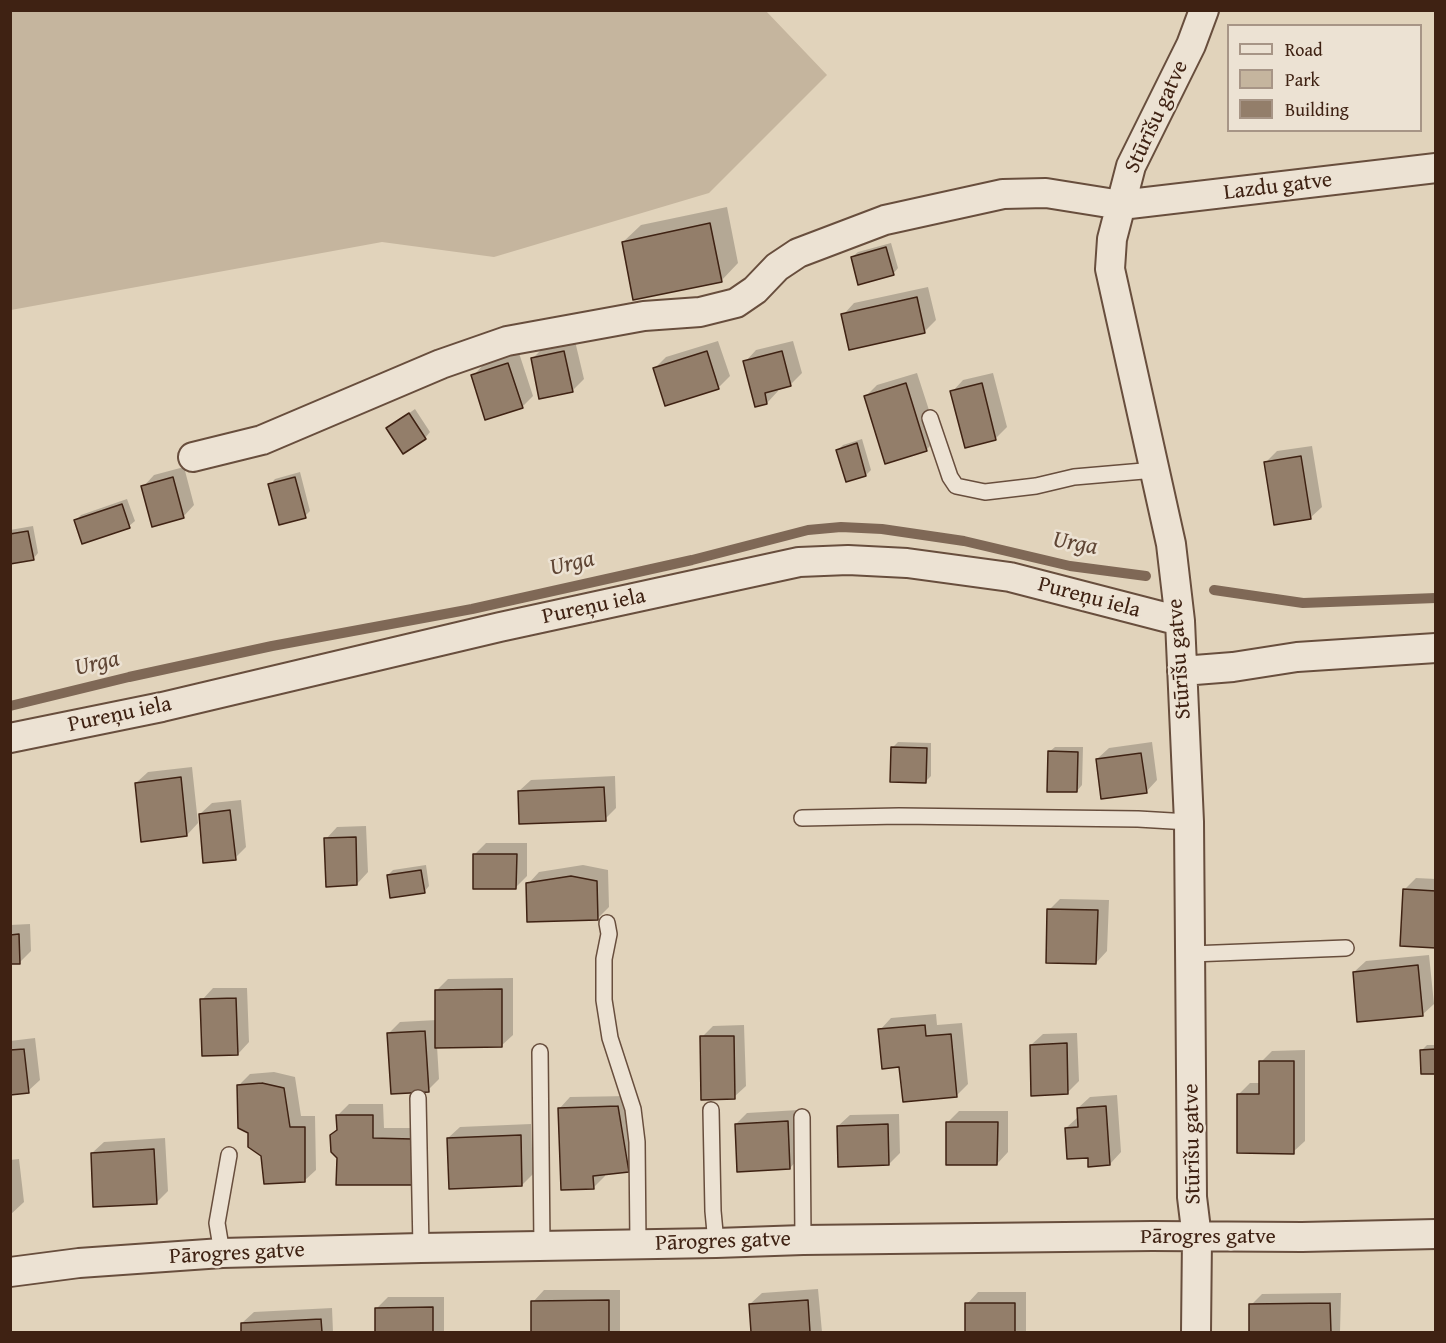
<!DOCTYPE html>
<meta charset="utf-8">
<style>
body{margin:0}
#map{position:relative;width:1446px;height:1343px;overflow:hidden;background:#e1d3bb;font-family:"Gentium Book Plus",serif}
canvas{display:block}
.frame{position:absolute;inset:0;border:12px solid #3f2213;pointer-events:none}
.legend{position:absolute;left:1227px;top:24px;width:195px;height:108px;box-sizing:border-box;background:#ece2d3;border:2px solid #a79586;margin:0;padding:8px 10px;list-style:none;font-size:18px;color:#3f2213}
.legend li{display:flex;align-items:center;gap:12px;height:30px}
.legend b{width:30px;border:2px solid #a79586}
</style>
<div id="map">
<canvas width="1446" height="1343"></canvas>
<div class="frame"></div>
<ul class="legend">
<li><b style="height:8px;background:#ece2d3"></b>Road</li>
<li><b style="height:16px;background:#c5b59e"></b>Park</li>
<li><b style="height:16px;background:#937e6a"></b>Building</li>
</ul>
</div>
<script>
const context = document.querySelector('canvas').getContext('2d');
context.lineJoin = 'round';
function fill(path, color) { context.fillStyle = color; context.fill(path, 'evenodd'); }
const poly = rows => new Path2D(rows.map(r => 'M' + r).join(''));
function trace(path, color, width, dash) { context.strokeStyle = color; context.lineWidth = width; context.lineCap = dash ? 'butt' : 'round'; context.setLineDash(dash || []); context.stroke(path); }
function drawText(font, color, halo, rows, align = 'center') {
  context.font = font + ' "Gentium Book Plus",serif'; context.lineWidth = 5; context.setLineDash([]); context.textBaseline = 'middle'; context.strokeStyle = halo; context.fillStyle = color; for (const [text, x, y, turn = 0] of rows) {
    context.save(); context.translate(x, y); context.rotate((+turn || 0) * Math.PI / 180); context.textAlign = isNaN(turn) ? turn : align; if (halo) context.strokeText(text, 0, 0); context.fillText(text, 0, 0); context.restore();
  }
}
fill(poly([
 [11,10,766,11,827,75,709,193,494,257,382,242,11,310]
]), '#c5b59e');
fill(poly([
 [727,207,738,263,721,281,623,242,641,225],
 [891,243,898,268,893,274,852,257,858,252],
 [928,287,936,320,924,332,843,315,854,303],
 [575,341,584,379,572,391,532,359,544,347],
 [718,341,730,376,718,388,654,369,666,357],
 [793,341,802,373,790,385,777,388,778,391,767,403,745,362,756,350],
 [519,353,533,396,522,407,473,376,484,364],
 [917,373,938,438,926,450,865,397,877,385],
 [993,373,1007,427,996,438,952,392,963,380],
 [415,409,430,432,425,438,388,428],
 [862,439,871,470,866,475,838,450,843,445],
 [1312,446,1322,507,1310,518,1265,463,1277,451],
 [184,467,194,505,183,517,143,487,154,475],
 [300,472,310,511,305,516,270,485,275,479],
 [127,499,135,521,129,526,76,520,81,515],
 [33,526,38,553,33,559,10,563,10,530],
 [898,742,931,743,931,776,926,781,892,748],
 [1152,742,1157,780,1146,792,1097,759,1109,748],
 [1055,747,1083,747,1082,785,1077,791,1049,752],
 [192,767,198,823,187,835,136,783,148,772],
 [615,776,616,808,605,819,519,791,531,780],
 [241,800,246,847,235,858,200,814,212,803],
 [366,826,368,872,357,884,326,839,337,827],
 [486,843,527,843,527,876,516,887,475,854],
 [426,865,429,886,424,892,388,875,393,870],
 [583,865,608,870,609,907,598,918,528,884,539,872],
 [1416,878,1436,879,1436,947,1404,890],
 [1060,899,1109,900,1107,951,1096,963,1049,910],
 [30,924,31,951,20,962,10,963,10,925],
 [1429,955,1434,1004,1422,1015,1354,972,1366,961],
 [513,978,513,1035,501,1046,437,1046,439,1079,428,1090,389,1033,400,1022,437,1020,437,990,448,979],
 [213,988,247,988,249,1042,238,1054,202,1000],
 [936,1014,937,1025,962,1023,968,1084,957,1095,901,1066,880,1030,891,1018],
 [744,1025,746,1086,734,1097,702,1037,713,1026],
 [1077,1033,1079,1081,1067,1093,1031,1045,1043,1034],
 [35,1038,40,1080,28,1091,10,1094,10,1041],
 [1427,1045,1436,1045,1436,1072,1422,1050],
 [1305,1050,1305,1141,1293,1152,1239,1094,1250,1083,1261,1083,1261,1062,1272,1051],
 [274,1072,295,1077,301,1116,315,1116,316,1170,304,1181,263,1155,249,1132,239,1085,250,1074],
 [1117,1095,1121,1152,1110,1164,1089,1156,1066,1128,1078,1117,1078,1108,1090,1097],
 [629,1096,640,1159,628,1170,605,1173,605,1176,593,1188,559,1109,570,1097],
 [349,1104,383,1104,384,1128,423,1128,423,1172,411,1183,339,1157,331,1135,338,1128,338,1115],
 [799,1110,801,1156,790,1168,736,1124,747,1113],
 [959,1111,1008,1111,1008,1152,997,1164,948,1122],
 [899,1114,900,1153,889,1164,838,1126,850,1115],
 [531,1124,533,1174,522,1185,448,1138,460,1127],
 [165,1138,168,1191,156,1203,92,1153,104,1142],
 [19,1159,24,1202,10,1215,10,1160],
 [818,1289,822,1332,752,1332,750,1304,762,1293],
 [544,1290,620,1290,620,1332,533,1332,533,1302],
 [978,1292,1026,1292,1026,1332,967,1332,967,1304],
 [1341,1293,1340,1332,1251,1332,1251,1305,1262,1294],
 [388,1297,444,1297,444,1332,377,1332,377,1308],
 [332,1308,333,1332,243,1332,242,1323,254,1312]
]), '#0003');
trace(poly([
 [1214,590,1303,603,1436,598],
 [10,706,129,677,272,646,472,609,692,560,808,530,841,527,882,529,964,541,1070,566,1146,576]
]), '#7f6856', 10);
const building = poly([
 [710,223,722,282,633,300,622,242,710,223],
 [886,247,894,275,858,285,851,257,886,247],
 [917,297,925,333,849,350,841,314,917,297],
 [564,351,573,392,539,399,531,358,564,351],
 [707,351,719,389,665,406,653,368,707,351],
 [782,351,791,386,765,393,767,404,755,407,743,361,782,351],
 [508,363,523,408,485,420,471,375,508,363],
 [906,383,927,451,885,464,864,396,906,383],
 [982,383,996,440,965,448,950,391,982,383],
 [409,413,426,439,403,454,386,428,409,413],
 [857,443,866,476,846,482,836,450,857,443],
 [1301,456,1311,519,1274,525,1264,462,1301,456],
 [173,477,184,518,152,527,141,486,173,477],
 [295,477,306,518,279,525,268,484,295,477],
 [122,504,130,528,82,544,74,520,122,504],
 [28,531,34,560,10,564,10,534,28,531],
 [891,747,927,748,926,783,890,782,891,747],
 [1048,751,1078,752,1077,792,1047,792,1048,751],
 [1141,753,1147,793,1101,799,1096,759,1141,753],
 [181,777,187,836,141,842,135,783,181,777],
 [604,787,606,821,519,824,518,791,604,787],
 [230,810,236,860,203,863,199,814,230,810],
 [356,837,357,885,326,887,324,838,356,837],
 [473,854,517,854,516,889,473,889,473,854],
 [421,870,425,893,390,898,387,875,421,870],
 [571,876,597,881,598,920,527,922,526,883,571,876],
 [1403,889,1436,891,1436,948,1400,946,1403,889],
 [1047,909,1098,910,1096,964,1046,963,1047,909],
 [19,934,20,964,10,964,10,935,19,934],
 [1418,965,1423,1016,1357,1022,1353,972,1418,965],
 [502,989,502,1047,435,1048,435,990,502,989],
 [236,998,238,1055,202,1056,200,999,236,998],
 [925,1025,926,1036,951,1034,957,1097,903,1102,899,1067,882,1069,878,1029,925,1025],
 [425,1031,429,1092,391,1094,387,1033,425,1031],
 [700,1036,734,1036,735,1099,701,1100,700,1036],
 [1067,1043,1068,1094,1031,1096,1030,1045,1067,1043],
 [24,1049,29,1093,10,1095,10,1050,24,1049],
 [1436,1049,1436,1074,1421,1074,1420,1050,1436,1049],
 [1259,1061,1294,1061,1294,1154,1237,1153,1237,1094,1259,1094,1259,1061],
 [262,1083,284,1088,290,1127,305,1127,305,1182,264,1184,261,1156,248,1147,248,1133,238,1128,237,1085,262,1083],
 [618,1106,629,1172,593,1176,594,1189,561,1190,558,1108,618,1106],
 [1106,1106,1110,1165,1088,1167,1088,1158,1067,1159,1065,1128,1078,1127,1077,1108,1106,1106],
 [336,1115,373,1115,373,1138,412,1139,412,1185,336,1185,337,1158,331,1152,330,1135,337,1130,336,1115],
 [788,1121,790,1169,737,1172,735,1124,788,1121],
 [946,1122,998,1122,997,1165,946,1165,946,1122],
 [888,1124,889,1165,838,1167,837,1126,888,1124],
 [521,1135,522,1186,449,1189,447,1138,521,1135],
 [154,1149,157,1204,93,1207,91,1153,154,1149],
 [609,1300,609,1332,531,1332,531,1301,609,1300],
 [808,1300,810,1332,751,1332,749,1304,808,1300],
 [965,1303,1015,1303,1015,1332,965,1332,965,1303],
 [1330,1303,1331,1332,1249,1332,1249,1304,1330,1303],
 [433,1307,433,1332,375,1332,375,1308,433,1307],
 [321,1319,322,1332,241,1332,241,1323,321,1319]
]);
fill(building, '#937e6a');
trace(building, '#3f2213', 1.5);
const lane = poly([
 [930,418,950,477,956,486,985,492,1036,486,1074,477,1155,470],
 [802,818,899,816,1138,819,1189,822],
 [607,923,609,934,604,959,604,1000,610,1038,633,1109,637,1142,638,1244],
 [1191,954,1346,948],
 [540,1052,542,1246],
 [418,1098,421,1248],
 [711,1110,713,1211,716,1243],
 [802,1117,803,1240],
 [222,1253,217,1223,229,1155]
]);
const street = poly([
 [193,457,262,440,441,364,507,341,644,316,700,312,736,303,755,290,777,267,798,253,885,220,1003,194,1046,193,1121,205,1436,168],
 [1182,671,1233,667,1297,657,1436,648],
 [10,738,162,707,500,627,799,562,848,560,907,563,1010,577,1180,621],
 [10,1272,79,1263,222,1253,421,1248,716,1243,803,1240,1152,1236,1302,1237,1436,1234],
 [1196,1332,1197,1238,1192,1197,1189,822,1180,621,1171,544,1110,269,1112,239,1131,166,1191,45,1204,10]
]);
trace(lane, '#684e3d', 18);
trace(street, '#684e3d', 32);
trace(lane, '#ece2d3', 15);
trace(street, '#ece2d3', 28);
drawText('22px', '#3f2213', '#ece2d3', [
 ["Stūrīšu gatve",1157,117,-65],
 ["Lazdu gatve",1278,187,-7],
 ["Pureņu iela",1089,598,15],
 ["Pureņu iela",594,607,-12],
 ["Stūrīšu gatve",1180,659,-94],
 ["Pureņu iela",120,715,-12],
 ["Stūrīšu gatve",1193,1144,-91],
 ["Pārogres gatve",1208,1237],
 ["Pārogres gatve",723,1242,-2],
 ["Pārogres gatve",237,1254,-3]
]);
drawText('italic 24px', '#5f4534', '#ece2d3', [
 ["Urga",1075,544,10],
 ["Urga",572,564,-13],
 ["Urga",97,664,-13]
]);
</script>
